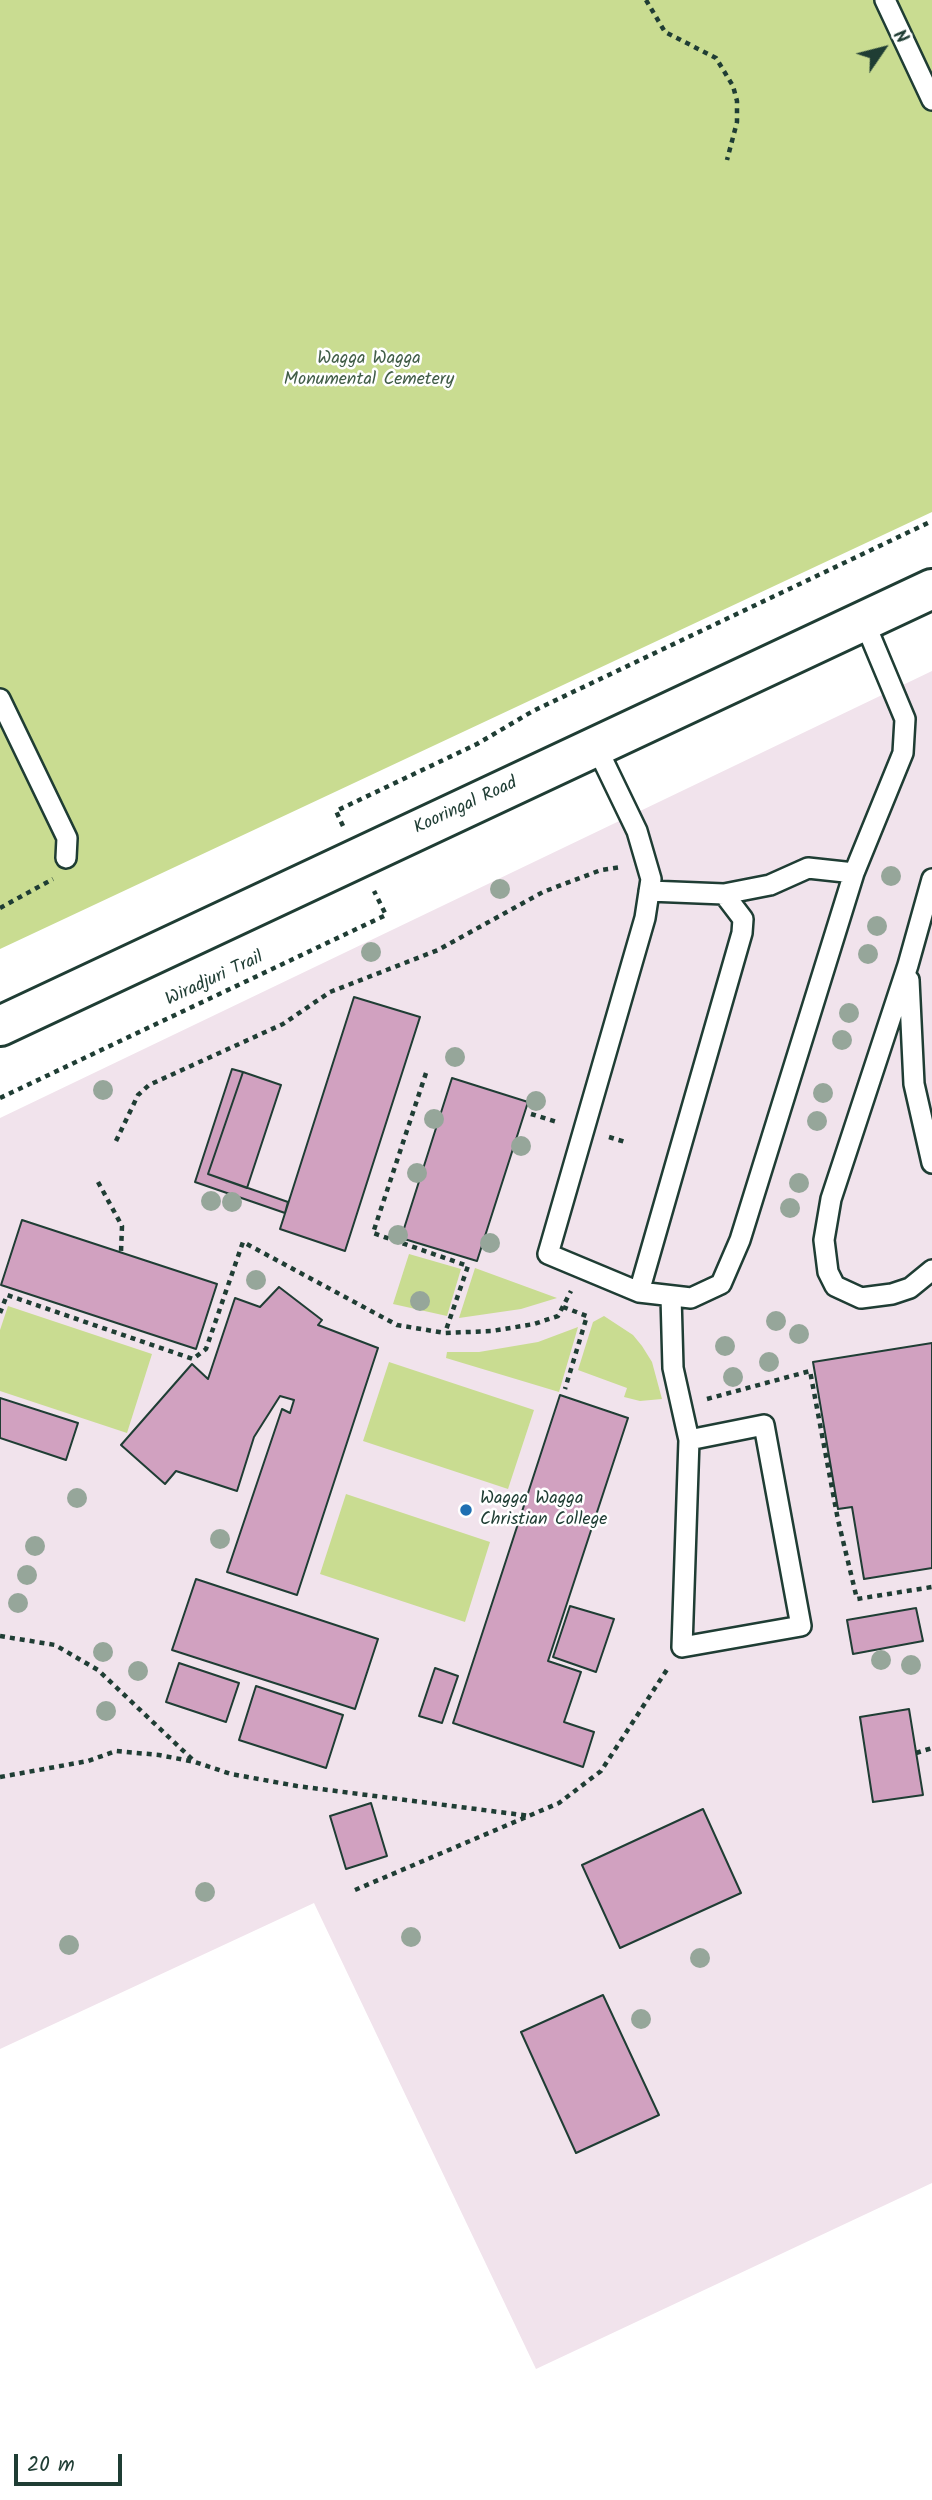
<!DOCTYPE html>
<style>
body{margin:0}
#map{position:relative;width:932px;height:2500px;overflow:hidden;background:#fff;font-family:Kalam,sans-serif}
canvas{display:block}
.north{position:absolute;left:848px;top:14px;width:70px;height:70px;-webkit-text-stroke:5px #fff;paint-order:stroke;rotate:55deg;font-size:19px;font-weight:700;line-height:28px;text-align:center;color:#1f3d34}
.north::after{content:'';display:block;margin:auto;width:24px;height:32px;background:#1f3d34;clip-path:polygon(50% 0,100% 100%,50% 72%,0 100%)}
.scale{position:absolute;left:14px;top:2454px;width:108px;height:32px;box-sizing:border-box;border:4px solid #1f3d34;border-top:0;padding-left:9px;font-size:21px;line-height:24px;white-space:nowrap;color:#1f3d34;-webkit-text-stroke:5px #fff;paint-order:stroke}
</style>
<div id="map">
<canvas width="932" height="2500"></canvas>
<div class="north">N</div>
<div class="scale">20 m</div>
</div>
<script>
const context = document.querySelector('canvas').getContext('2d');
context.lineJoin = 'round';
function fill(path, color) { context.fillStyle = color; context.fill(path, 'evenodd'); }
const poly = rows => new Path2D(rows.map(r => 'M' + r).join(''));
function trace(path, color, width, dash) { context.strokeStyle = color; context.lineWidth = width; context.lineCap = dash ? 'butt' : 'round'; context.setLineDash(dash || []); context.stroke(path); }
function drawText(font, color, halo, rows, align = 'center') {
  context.font = font + ' Kalam,sans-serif'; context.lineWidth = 5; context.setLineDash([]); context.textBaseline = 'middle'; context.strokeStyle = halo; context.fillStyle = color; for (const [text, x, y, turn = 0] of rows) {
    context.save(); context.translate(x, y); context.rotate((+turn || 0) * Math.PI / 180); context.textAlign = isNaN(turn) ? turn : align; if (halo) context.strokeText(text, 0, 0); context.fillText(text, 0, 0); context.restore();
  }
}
fill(poly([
 [932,671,932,2183,536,2369,314,1903,0,2049,0,1118]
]), '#f1e3ec');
fill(poly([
 [0,0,932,0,932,512,0,949],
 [409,1254,461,1269,447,1316,393,1304],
 [475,1268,557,1298,521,1309,459,1318],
 [8,1306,152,1354,127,1433,0,1391,0,1330],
 [604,1316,633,1335,642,1346,652,1362,662,1399,640,1401,624,1397,627,1388,578,1370,593,1322],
 [578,1327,559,1392,446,1358,447,1352,479,1352,538,1342],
 [389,1362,534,1410,508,1489,363,1441],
 [346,1494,490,1542,465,1622,320,1574]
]), '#c9dc91');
const building = poly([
 [354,997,420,1017,345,1251,280,1229,354,997],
 [232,1069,243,1072,208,1174,288,1202,285,1213,195,1182,232,1069],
 [243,1072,281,1085,247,1188,208,1174,243,1072],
 [452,1078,528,1102,477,1261,401,1238,452,1078],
 [22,1220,217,1284,196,1349,1,1285,22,1220],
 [279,1287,322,1320,318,1325,378,1348,297,1595,227,1572,282,1409,290,1413,294,1400,280,1396,254,1437,237,1491,176,1471,165,1484,121,1445,192,1364,208,1379,235,1298,260,1307,279,1287],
 [932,1343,932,1568,864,1579,852,1507,838,1509,813,1362,932,1343],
 [560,1395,628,1418,548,1661,581,1672,564,1722,594,1732,583,1767,453,1723,560,1395],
 [0,1398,78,1423,66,1460,0,1438,0,1398],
 [196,1579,378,1639,355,1709,172,1650,196,1579],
 [570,1606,614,1619,596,1672,553,1657,570,1606],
 [916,1608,923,1641,853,1654,847,1620,916,1608],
 [179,1663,239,1683,226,1722,166,1702,179,1663],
 [435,1668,458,1676,442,1723,419,1716,435,1668],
 [256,1686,343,1715,326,1768,239,1740,256,1686],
 [909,1709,923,1795,873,1802,860,1717,909,1709],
 [371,1803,387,1856,346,1869,330,1816,371,1803],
 [703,1809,741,1893,620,1948,582,1865,703,1809],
 [603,1995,659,2115,576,2153,521,2032,603,1995]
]);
fill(building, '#d1a1c0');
trace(building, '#1f3d34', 2);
const lane = poly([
 [885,0,932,100],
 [0,699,67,838,66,858],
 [596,746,637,831,651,879,645,918,548,1254,639,1292,691,1298,721,1284,740,1240,854,873,903,753,905,719,864,621],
 [932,879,908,965,831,1199,824,1240,828,1272,835,1286,861,1298,892,1294,910,1288,932,1270],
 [649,891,724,894,770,885,808,868,854,873],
 [909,980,914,1084,932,1163],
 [639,1292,742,933,743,919,724,894],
 [671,1296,673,1368,689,1440,764,1425,801,1626,682,1647,689,1440]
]);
const secondary = poly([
 [0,1026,932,589]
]);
trace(lane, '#1f3d34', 24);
trace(secondary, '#1f3d34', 44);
trace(poly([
 [646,0,665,32,716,58,733,86,737,101,737,122,727,160],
 [343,826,336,811,477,744,533,711,932,521],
 [0,908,53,879],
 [426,1073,373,1233,468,1266,445,1333],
 [0,1098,386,915,374,891],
 [531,1114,557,1122],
 [609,1137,625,1142],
 [116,1141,138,1095,149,1085,283,1024,330,992,438,950,543,892,601,870,621,867],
 [98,1182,122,1226,121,1252],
 [563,1307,587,1316,565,1389],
 [0,1313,7,1295,193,1359,206,1349,243,1242,397,1325,445,1333,492,1331,534,1324,558,1316,571,1291],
 [707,1399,810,1371,838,1520,857,1599,932,1587],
 [0,1636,55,1645,98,1670,194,1761],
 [916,1753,932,1748],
 [0,1777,88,1761,116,1751,159,1755,195,1762,231,1774,297,1786,530,1816],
 [355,1890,559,1803,601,1771,668,1668]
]), '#1f3d34', 4.5, [5, 5]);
trace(lane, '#fff', 19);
trace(secondary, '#fff', 38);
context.fillStyle = '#96a69a';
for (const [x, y] of [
 [891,876],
 [500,889],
 [877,926],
 [371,952],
 [868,954],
 [849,1013],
 [842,1040],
 [455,1057],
 [103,1090],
 [823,1093],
 [536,1101],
 [434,1119],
 [817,1121],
 [521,1146],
 [417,1173],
 [799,1183],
 [211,1201],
 [232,1202],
 [790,1208],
 [398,1235],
 [490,1243],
 [256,1280],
 [420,1301],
 [776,1321],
 [799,1334],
 [725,1346],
 [769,1362],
 [733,1377],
 [77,1498],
 [220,1539],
 [35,1546],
 [27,1575],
 [18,1603],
 [103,1652],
 [881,1660],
 [911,1665],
 [138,1671],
 [106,1711],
 [205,1892],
 [411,1937],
 [69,1945],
 [700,1958],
 [641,2019]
]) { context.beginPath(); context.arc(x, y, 10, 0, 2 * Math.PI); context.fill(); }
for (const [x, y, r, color] of [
 [466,1510,7,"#1f6fb2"]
]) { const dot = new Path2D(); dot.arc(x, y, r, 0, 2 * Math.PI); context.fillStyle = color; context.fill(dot); trace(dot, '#fff', 2.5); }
drawText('18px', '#415d47', '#fff', [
 ["Wagga Wagga",369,360],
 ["Monumental Cemetery",369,381]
]);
drawText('18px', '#1f3d34', '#fff', [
 ["Kooringal Road",466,807,-25],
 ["Wiradjuri Trail",215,980,-25]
]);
drawText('18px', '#1f3d34', '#fff', [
 ["Wagga Wagga",480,1500],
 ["Christian College",480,1521]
], 'left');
</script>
